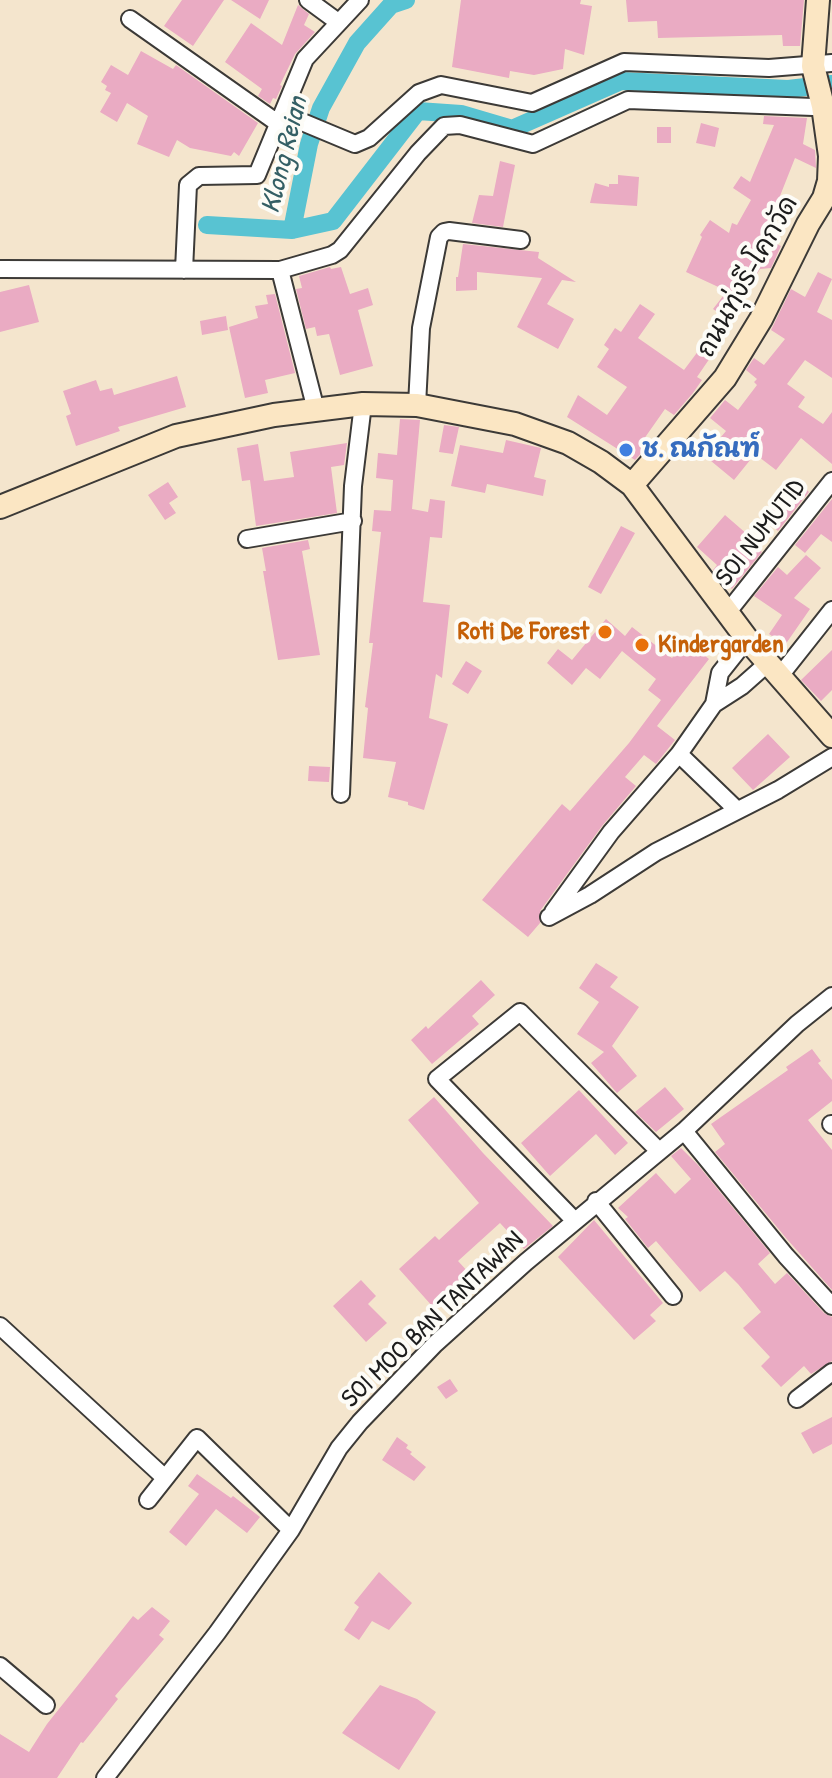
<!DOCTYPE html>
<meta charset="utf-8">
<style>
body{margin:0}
canvas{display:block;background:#f4e5cd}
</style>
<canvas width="832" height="1778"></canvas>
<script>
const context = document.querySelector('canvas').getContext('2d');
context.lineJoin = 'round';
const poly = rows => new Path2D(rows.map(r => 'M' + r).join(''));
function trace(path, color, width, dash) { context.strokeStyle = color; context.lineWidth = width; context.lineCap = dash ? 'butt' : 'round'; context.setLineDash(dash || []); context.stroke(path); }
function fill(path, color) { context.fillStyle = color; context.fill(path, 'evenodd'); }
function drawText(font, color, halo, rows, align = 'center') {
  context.font = font + ' "Patrick Hand","Playpen Sans Thai",sans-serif'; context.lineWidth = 8; context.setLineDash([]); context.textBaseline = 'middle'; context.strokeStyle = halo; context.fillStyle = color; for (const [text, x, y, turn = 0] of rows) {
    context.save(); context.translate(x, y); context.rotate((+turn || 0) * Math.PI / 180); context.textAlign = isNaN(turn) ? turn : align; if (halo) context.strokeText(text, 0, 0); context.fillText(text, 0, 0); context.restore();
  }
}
trace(poly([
 [207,225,292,230,333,221,418,111,461,114,512,129,621,81,788,89,832,84],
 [292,230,309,144,321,108,357,43,391,5,406,0]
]), '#58c3d2', 18);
fill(poly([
 [182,0,224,0,193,46,164,26],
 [231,0,269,0,260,19],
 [461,0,581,0,580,4,592,6,584,55,565,49,563,69,534,75,510,71,509,78,452,67],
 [626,0,804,0,800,46,783,46,782,35,658,38,657,21,628,22],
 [298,5,309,14,304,25,315,32,295,54,280,85,282,86,276,99,273,98,270,104,258,96,262,89,225,62,251,23,282,45],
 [141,51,173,69,176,65,258,123,239,156,234,152,231,156,190,148,177,140,169,157,137,144,148,116,127,103,117,122,100,112,111,93,105,90,107,86,101,82,111,65,128,75],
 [764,116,807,118,803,144,815,150,816,168,795,158,780,196,788,200,766,239,781,246,771,268,760,269,729,320,713,309,727,291,686,272,702,237,700,235,710,220,729,233,732,223,737,225,751,200,733,188,741,176,750,182,774,125,763,124],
 [701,123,719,128,715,147,696,143],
 [657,127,671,127,671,143,657,143],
 [500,161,515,165,503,227,472,223,479,195,493,196],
 [618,175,639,177,637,206,590,203,595,183,609,187,609,184,618,184],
 [463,244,539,252,538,258,576,282,562,280,547,304,574,319,558,349,517,327,542,278,477,272,477,290,456,291,456,277,458,277],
 [330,267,331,269,341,267,350,294,368,288,373,305,358,310,373,366,340,375,329,334,317,336,315,327,306,329,296,289,302,288,299,276],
 [818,272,832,279,817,312,832,320,832,378,805,360,787,384,805,397,798,407,823,424,832,412,832,464,801,438,776,470,755,454,734,480,705,456,726,431,710,418,725,400,738,410,757,385,754,382,757,379,746,370,754,358,764,365,785,339,771,330,791,289,805,297],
 [29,285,39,322,0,332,0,292],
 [275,294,295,373,265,380,268,393,245,398,229,327,258,318,255,306,268,304,266,295],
 [640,304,655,314,638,338,684,370,699,350,710,358,697,377,702,380,693,393,674,415,665,409,639,446,644,450,635,460,567,417,578,395,607,415,627,387,597,367,609,349,604,345,615,328,621,332],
 [226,316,228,330,202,335,200,321],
 [177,376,186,407,118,427,120,431,76,446,66,416,71,414,63,391,96,380,100,391,112,388,114,395],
 [400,419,420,420,412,509,428,512,430,499,445,501,442,538,430,537,423,602,450,605,442,678,436,674,429,718,448,724,424,810,408,805,408,802,388,797,396,762,363,758,368,708,365,707,373,643,369,643,381,532,372,531,374,510,391,511,393,480,376,478,378,453,397,455],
 [444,425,459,427,453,454,439,452],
 [506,440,541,448,534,477,546,480,543,496,487,484,485,493,451,486,460,445,503,453],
 [347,443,344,465,331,467,337,513,256,526,250,480,242,481,237,448,258,444,264,481,294,477,290,452],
 [795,480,809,492,778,531,763,517],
 [168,482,178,497,169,503,176,513,165,520,148,495],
 [832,499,832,542,821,534,805,553,795,545],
 [725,515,755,541,752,543,762,552,732,589,713,570,717,565,697,547],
 [621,526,635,533,601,594,588,587],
 [308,540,310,549,302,551,320,655,278,660,263,571,266,571,262,548],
 [806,555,821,568,794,598,810,609,785,645,769,634,782,615,754,596,778,567,787,575],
 [606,619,625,636,632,627,672,658,686,641,709,659,657,726,675,740,656,764,644,755,625,777,636,786,602,826,540,911,540,923,528,937,482,900,562,804,570,811,629,743,661,700,648,690,656,679,622,651,600,679,586,668,572,685,547,663,558,649,572,660],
 [832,650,832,690,821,701,801,680],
 [466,661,482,671,468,694,452,684],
 [768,734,790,757,753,790,732,768],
 [309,766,330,767,329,782,308,781],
 [596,963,618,977,610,987,639,1007,612,1046,637,1076,617,1093,591,1063,604,1052,577,1034,599,1002,579,988],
 [481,980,495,995,472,1016,479,1024,432,1064,411,1040,426,1026,428,1029],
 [812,1049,821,1061,818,1063,832,1080,832,1101,808,1120,832,1150,832,1290,786,1238,715,1152,725,1144,711,1124,788,1070,786,1067],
 [665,1087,684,1109,656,1132,635,1112],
 [579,1090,628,1143,615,1155,596,1134,550,1176,521,1143],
 [434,1097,483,1153,553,1226,524,1249,500,1223,458,1261,470,1274,433,1307,399,1269,435,1236,439,1240,479,1203,408,1120],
 [681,1148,698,1165,770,1253,758,1264,775,1284,787,1273,824,1313,832,1317,832,1361,811,1374,804,1366,781,1387,761,1366,770,1357,743,1328,761,1312,738,1284,725,1271,700,1292,656,1241,648,1248,625,1219,628,1217,618,1208,656,1173,675,1194,691,1179,671,1156],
 [594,1220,663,1303,650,1315,656,1321,634,1340,558,1257],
 [361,1280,376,1296,368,1304,387,1323,366,1342,333,1306],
 [450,1379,458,1391,446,1399,437,1387],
 [832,1417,832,1444,813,1454,801,1433],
 [397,1437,408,1445,406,1448,412,1452,410,1454,426,1467,414,1481,382,1460],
 [197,1474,231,1498,233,1496,260,1517,247,1533,216,1509,186,1546,169,1532,199,1494,188,1486],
 [379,1572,412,1603,389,1630,372,1621,359,1640,344,1630,359,1607,354,1603],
 [152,1607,170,1621,159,1635,164,1639,115,1696,118,1699,83,1743,81,1742,57,1778,0,1778,0,1734,29,1752,47,1724,133,1616,138,1620],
 [380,1685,417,1699,436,1712,399,1770,342,1733]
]), '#eaabc3');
const street = poly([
 [308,0,338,22],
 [130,19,279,124],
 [283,114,355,144,369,138,419,93,441,85,532,103,624,62,769,68,832,63],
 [0,269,280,270,332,255,340,250,418,153,444,126,460,125,533,144,628,100,813,107,832,105],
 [184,270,188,185,199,176,257,175,305,59,360,0],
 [280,270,316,410],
 [417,405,421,328,439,237,444,232,449,231,521,240],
 [247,539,353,521],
 [727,613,832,481],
 [779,677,832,610],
 [714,704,720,673,747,639],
 [341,794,353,486,363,404],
 [736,809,679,754,714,704,742,686,768,663],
 [553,912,611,832,679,754],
 [549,917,590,895,656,852,778,790,832,757],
 [831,1124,832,1125],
 [684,1131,786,1256,832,1306],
 [596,1201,673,1296],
 [574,1220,437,1079,520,1012,659,1151],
 [0,1326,165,1478],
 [797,1399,832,1372],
 [148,1500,197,1438,291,1530],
 [0,1666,46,1705],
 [105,1778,217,1633,291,1530,339,1448,360,1422,435,1344,526,1262,684,1131,797,1024,832,996]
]);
const secondary = poly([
 [632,485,725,378,761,319,808,224,824,198,829,181,830,156,823,106,813,66,818,0],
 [0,507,176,436,274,415,363,404,417,405,515,424,568,443,601,462,632,485,747,639,832,736]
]);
trace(street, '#3c3a37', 20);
trace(secondary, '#3c3a37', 26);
trace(street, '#fff', 16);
trace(secondary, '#fbe6c3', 22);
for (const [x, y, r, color] of [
 [626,450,8,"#3f7fe0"],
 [605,632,8,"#e8710a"],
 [642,645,8,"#e8710a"]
]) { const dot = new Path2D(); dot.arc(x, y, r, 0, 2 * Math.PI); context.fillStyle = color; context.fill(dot); trace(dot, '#fdfcf7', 3); }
drawText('26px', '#1c1c1c', '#fdfcf7', [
 ["ถนนทุ่งรี-โคกวัด",748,277,-61],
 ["SOI NUMUTID",761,533,-52],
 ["SOI MOO BAN TANTAWAN",433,1320,-44]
]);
drawText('bold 26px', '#366cbe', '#fdfcf7', [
 ["ช. ณกัณฑ์",642,450]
], 'left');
drawText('bold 26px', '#c56008', '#fdfcf7', [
 ["Roti De Forest",589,632],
 ["Kindergarden",658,645,"left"]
], 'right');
drawText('italic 28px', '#345f65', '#fdfcf7', [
 ["Klong Reian",285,155,-76]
]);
</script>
